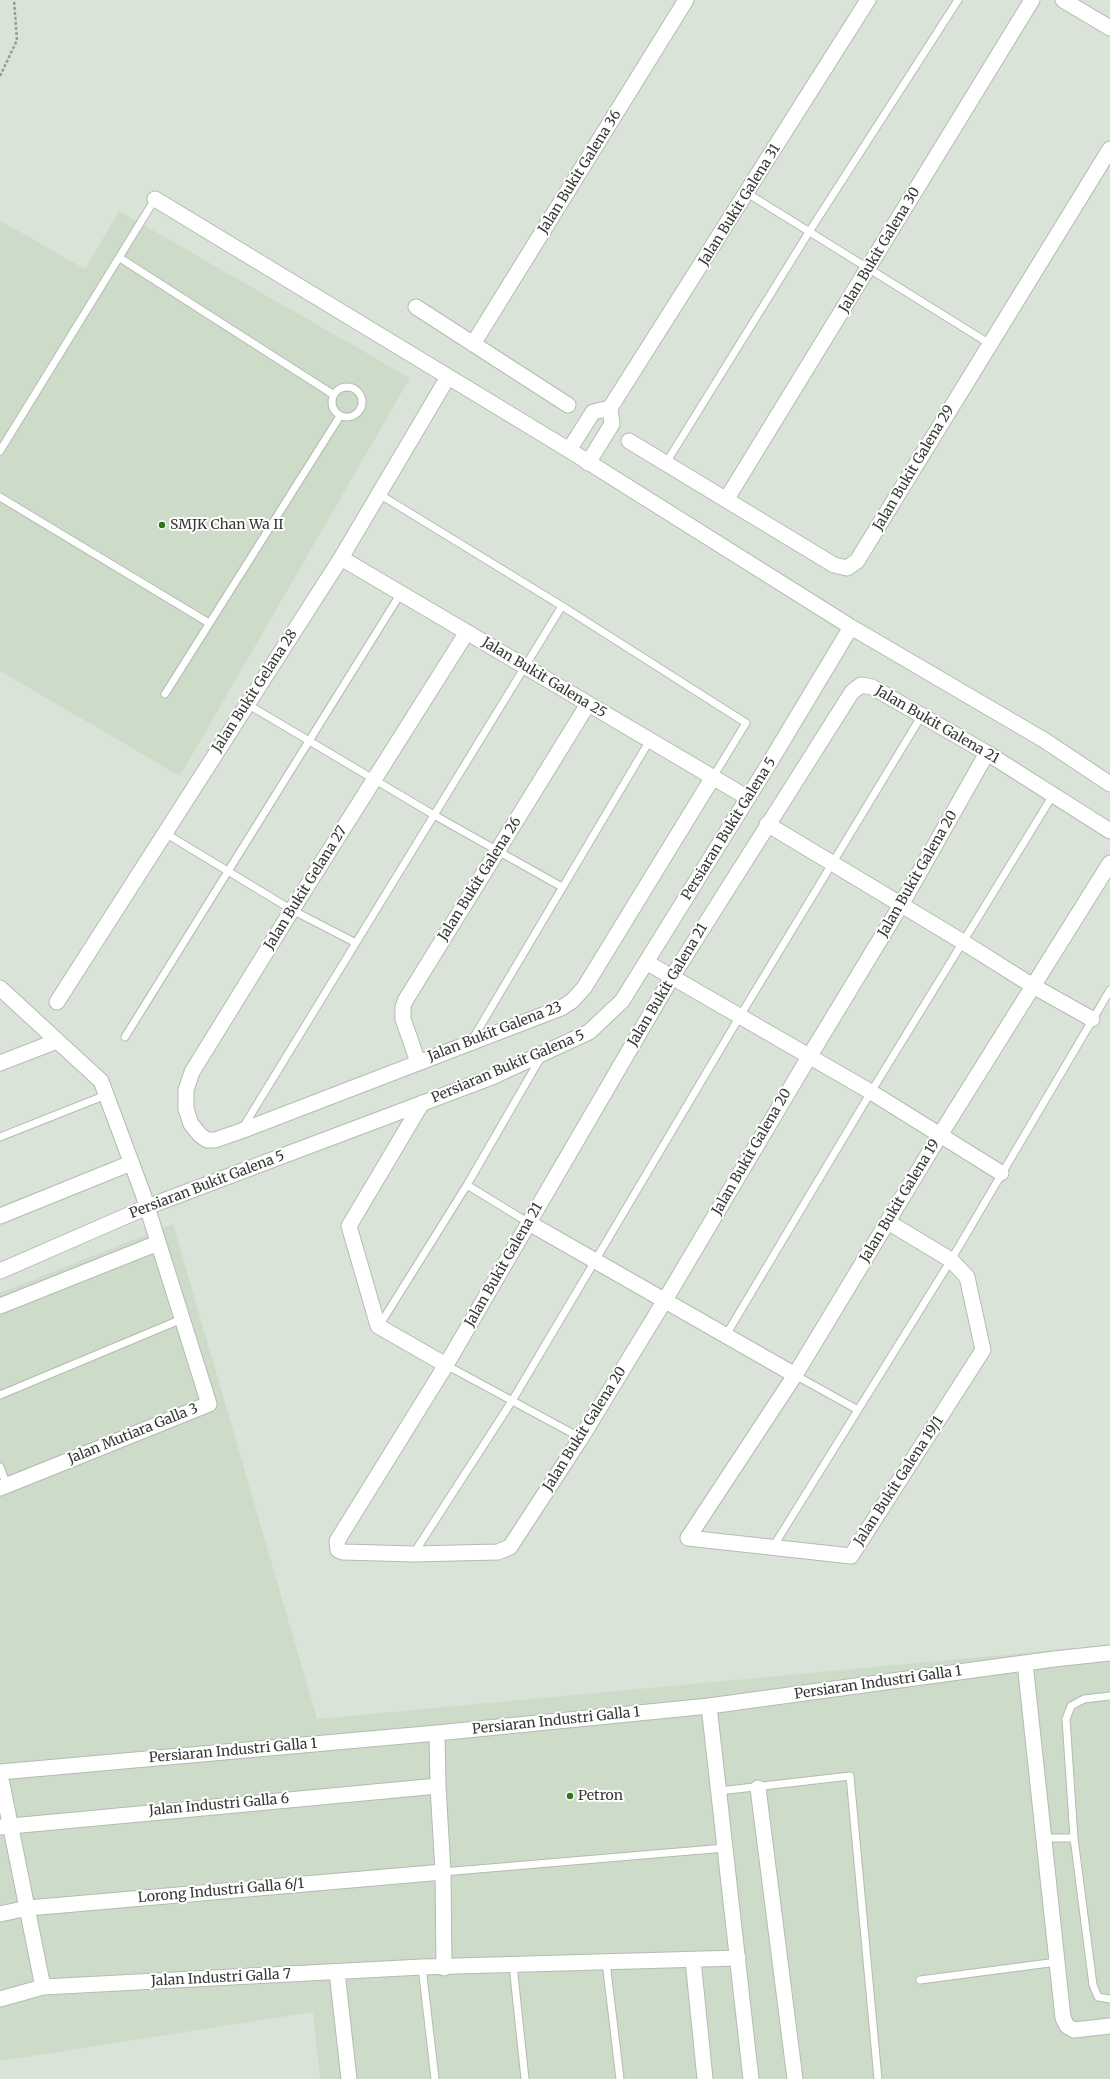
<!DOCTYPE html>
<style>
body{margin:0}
canvas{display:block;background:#dae3d8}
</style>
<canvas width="1110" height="2079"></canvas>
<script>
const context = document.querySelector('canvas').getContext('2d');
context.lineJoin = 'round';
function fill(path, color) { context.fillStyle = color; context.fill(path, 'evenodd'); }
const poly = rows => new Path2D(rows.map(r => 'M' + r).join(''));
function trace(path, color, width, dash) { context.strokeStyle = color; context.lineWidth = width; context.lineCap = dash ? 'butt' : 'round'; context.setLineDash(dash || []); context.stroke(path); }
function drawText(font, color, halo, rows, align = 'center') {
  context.font = font + ' Merriweather,serif'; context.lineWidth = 4; context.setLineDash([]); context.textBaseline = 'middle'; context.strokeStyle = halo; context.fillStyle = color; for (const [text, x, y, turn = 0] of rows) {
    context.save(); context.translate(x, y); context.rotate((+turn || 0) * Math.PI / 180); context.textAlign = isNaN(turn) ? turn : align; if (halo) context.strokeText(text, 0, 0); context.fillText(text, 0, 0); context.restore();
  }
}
fill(poly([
 [119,211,410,378,180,776,0,671,0,222,1,221,85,269],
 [173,1224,317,1719,1110,1645,1110,2079,320,2079,313,2012,0,2061,0,1293]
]), '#cddbc9');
const lane = poly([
 [747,193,990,344],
 [120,258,334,395],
 '332 402a15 15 0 1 1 30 0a15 15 0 1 1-30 0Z',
 [0,451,155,199],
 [666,463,809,232,958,0],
 [379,494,562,606,746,723,713,777],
 [0,497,209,623],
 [165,694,340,416],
 [247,704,434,815,562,887],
 [165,833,292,910,356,943],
 [125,1037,401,593],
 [472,1040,650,740],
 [242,1129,562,606],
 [0,1137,106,1095],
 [467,1185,529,1223],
 [379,1326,467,1185,541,1057],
 [726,1335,871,1092,1053,795],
 [446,1365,581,1438],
 [795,1375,858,1410],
 [0,1395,182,1319],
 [0,1467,7,1486],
 [773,1547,951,1260,1110,990],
 [414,1553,512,1401,740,1016,922,715],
 [719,1791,850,1776,878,2079],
 [1044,1838,1074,1838,1066,1719,1071,1706,1084,1699,1110,1696],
 [1074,1838,1093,1985,1098,1997,1110,1999],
 [443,1872,725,1848],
 [606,1962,620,2079],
 [513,1965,525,2079],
 [422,1967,435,2079],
 [920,1980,1057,1962]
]);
const street = poly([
 [1063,0,1110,28],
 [155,199,569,450,851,627,1044,740,1110,784],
 [416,307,568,405],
 [473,344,686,0],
 [629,441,834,565,847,568,857,561,1110,149],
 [569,450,593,412,610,408],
 [588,463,612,424,610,408,868,0],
 [726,500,1032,0],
 [341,558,748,798],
 [467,632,292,910,192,1072,186,1090,186,1109,191,1124,200,1135,207,1140,215,1140,241,1131,561,1008,572,1001,584,988,713,777],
 [987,753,901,905,809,1057,665,1300,581,1438,510,1547,498,1552,414,1554,343,1552,338,1550,337,1541,446,1365,672,977,852,692,861,685,872,687,987,753,1110,831],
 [767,824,963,942,1033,986,1092,1019],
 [646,962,871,1092,1001,1173],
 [0,988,101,1081,143,1194,209,1404,0,1488],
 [57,1002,341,558,448,377],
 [418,1062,403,1019,403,1007,405,1001,588,704],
 [0,1063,57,1041],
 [422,1103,349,1226,378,1326,446,1365],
 [0,1216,131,1163],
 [888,1222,951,1260,967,1277,983,1350,851,1556,688,1538,795,1375,940,1135,1110,863],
 [529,1223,795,1375],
 [0,1271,147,1207,492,1077,589,1032,622,1001,767,767,851,627],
 [0,1306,158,1243],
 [1025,1663,1063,2018,1067,2026,1074,2030,1110,2026],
 [709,1706,751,2079],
 [437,1733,438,1786,443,1872,444,1968],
 [0,1772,437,1733,709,1706,1054,1659,1110,1653],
 [0,1774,43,1987],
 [758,1788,795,2079],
 [0,1827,438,1786],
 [0,1914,28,1908,443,1872],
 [693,1960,705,2079],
 [337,1972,349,2079],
 [0,1999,43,1987,422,1967,738,1958]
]);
trace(lane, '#b3bcb1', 9);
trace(street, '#b3bcb1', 17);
trace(poly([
 [0,76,17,40,14,0]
]), '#979e95', 2.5, [3, 2]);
trace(lane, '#fff', 7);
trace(street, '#fff', 15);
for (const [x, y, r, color] of [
 [162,525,4,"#2e771b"],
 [570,1796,4,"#2e771b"]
]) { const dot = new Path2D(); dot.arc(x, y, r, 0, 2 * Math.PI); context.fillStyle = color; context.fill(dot); trace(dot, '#fff', 1.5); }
drawText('14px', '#363935', '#fff', [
 ["Jalan Bukit Galena 36",580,172,-58],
 ["Jalan Bukit Galena 31",740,205,-58],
 ["Jalan Bukit Galena 30",880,250,-59],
 ["Jalan Bukit Galena 29",914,468,-59],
 ["Jalan Bukit Galena 25",544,678,31],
 ["Jalan Bukit Gelana 28",255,691,-57],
 ["Jalan Bukit Galena 21",937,725,30],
 ["Persiaran Bukit Galena 5",729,829,-58],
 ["Jalan Bukit Galena 20",918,874,-60],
 ["Jalan Bukit Galena 26",480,879,-58],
 ["Jalan Bukit Gelana 27",306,888,-58],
 ["Jalan Bukit Galena 21",668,985,-59],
 ["Jalan Bukit Galena 23",495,1032,-21],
 ["Persiaran Bukit Galena 5",508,1067,-23],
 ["Jalan Bukit Galena 20",752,1152,-60],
 ["Persiaran Bukit Galena 5",207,1185,-21],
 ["Jalan Bukit Galena 19",900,1201,-59],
 ["Jalan Bukit Galena 21",504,1265,-60],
 ["Jalan Bukit Galena 20",585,1429,-58],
 ["Jalan Mutiara Galla 3",133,1434,-22],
 ["Jalan Bukit Galena 19/1",899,1481,-57],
 ["Persiaran Industri Galla 1",878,1683,-8],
 ["Persiaran Industri Galla 1",556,1721,-6],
 ["Persiaran Industri Galla 1",233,1751,-5],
 ["Jalan Industri Galla 6",219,1805,-5],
 ["Lorong Industri Galla 6/1",221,1891,-5],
 ["Jalan Industri Galla 7",221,1978,-3]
]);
drawText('14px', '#363935', '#fff', [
 ["SMJK Chan Wa II",170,525],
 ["Petron",578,1796]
], 'left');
</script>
